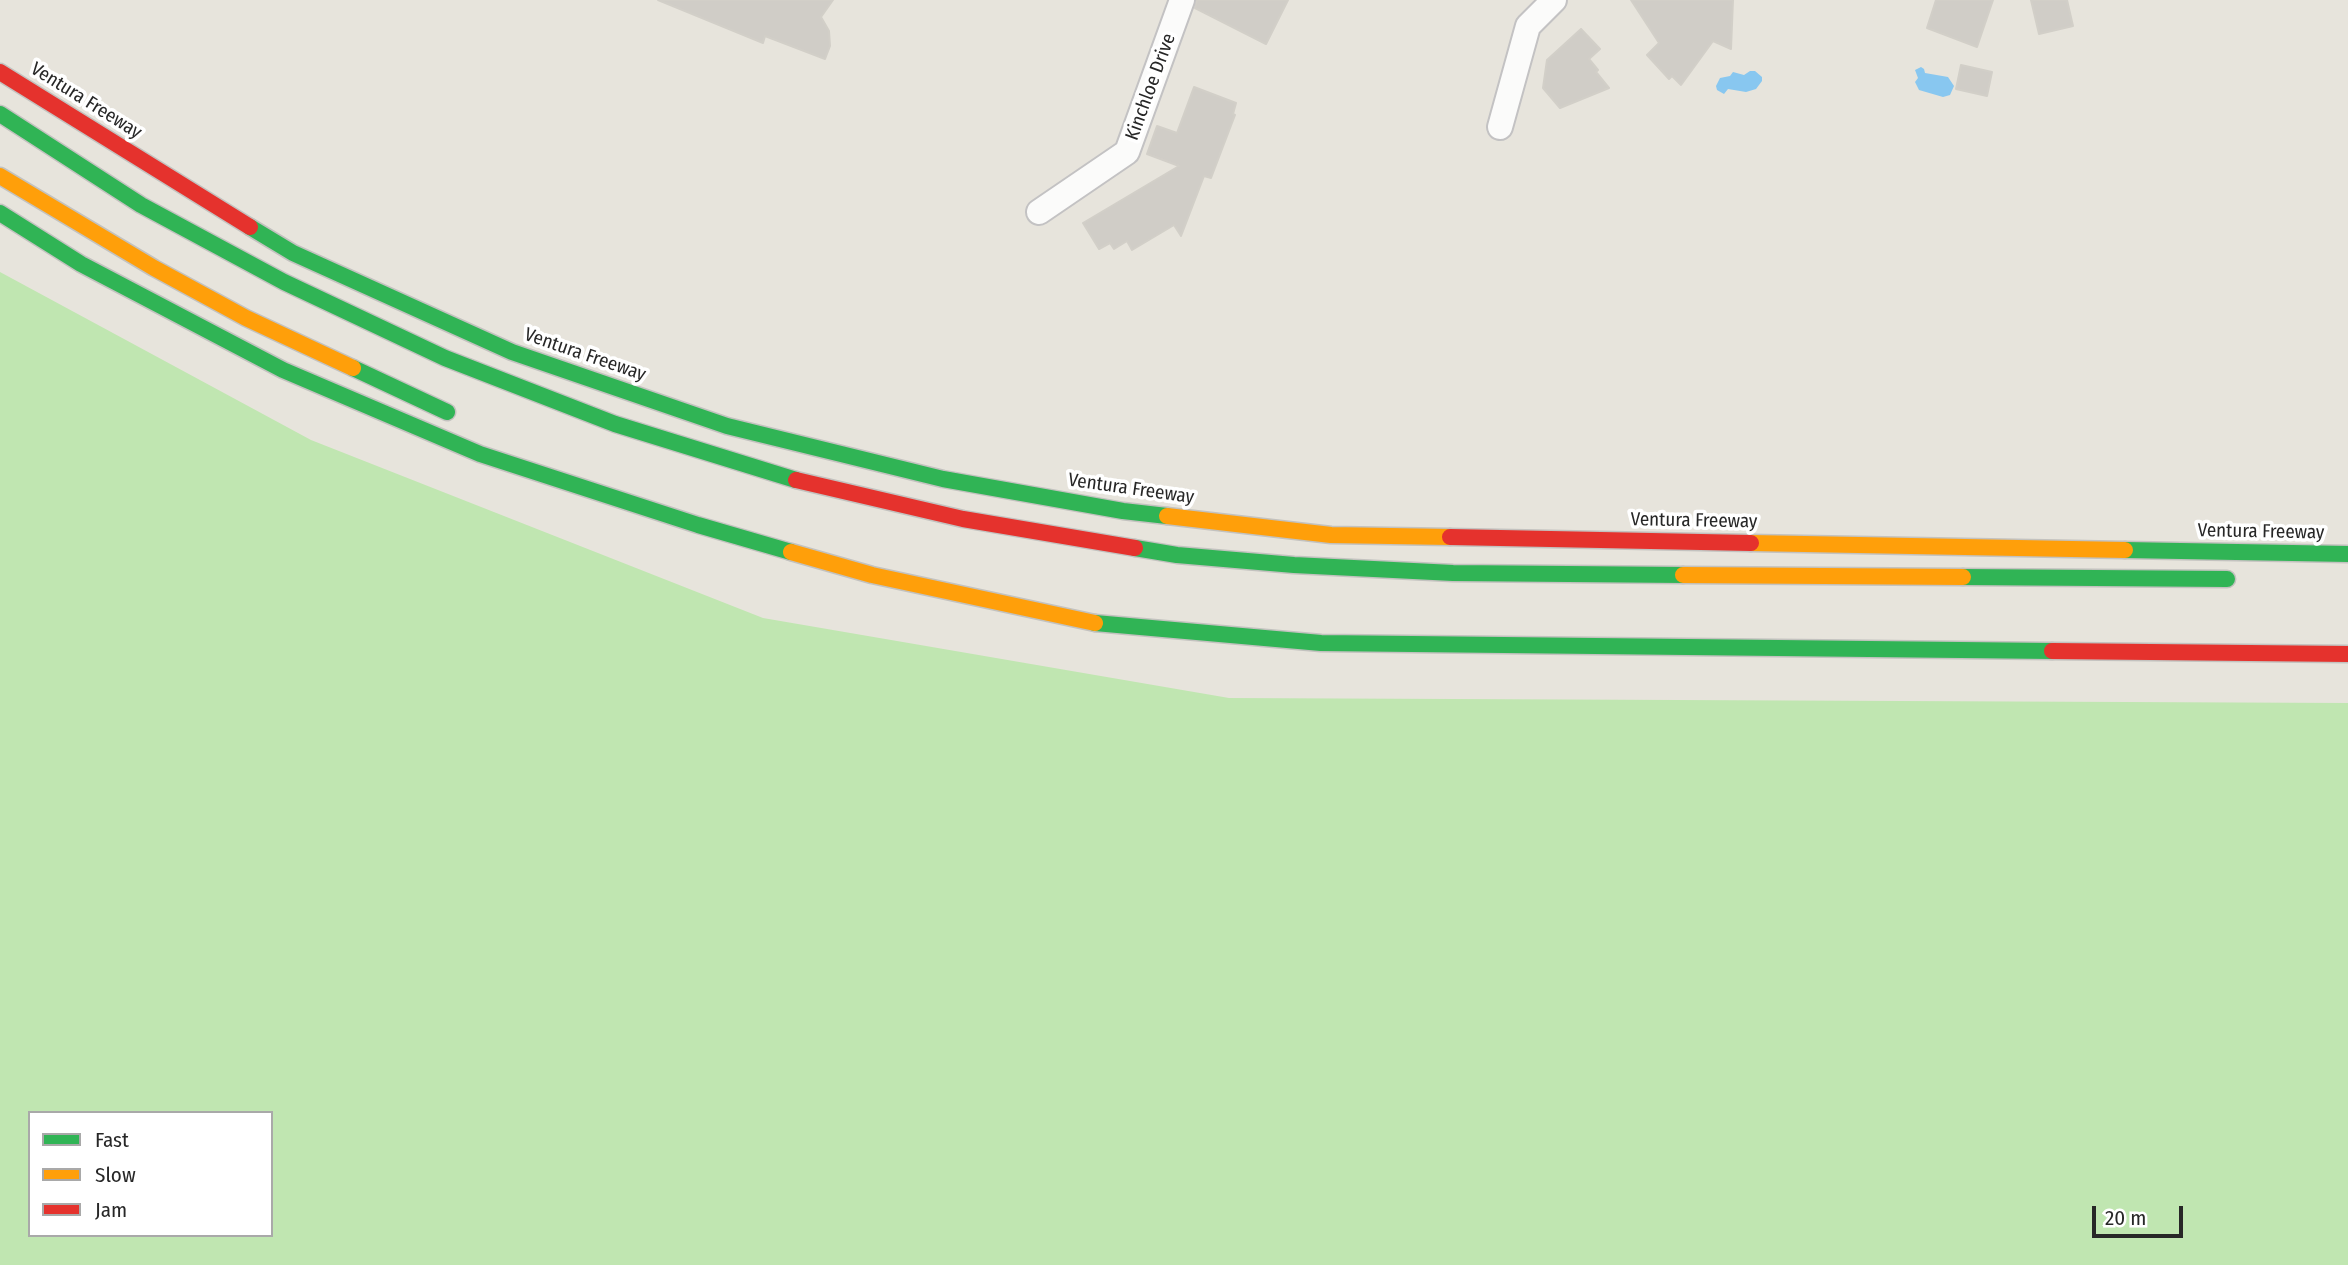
<!DOCTYPE html>
<style>
body{margin:0}
#map{position:relative;width:2348px;height:1265px;overflow:hidden;background:#e7e4dc;font-family:"Fira Sans Condensed",sans-serif}
canvas{display:block}
.legend{position:absolute;left:28px;top:1111px;width:245px;height:126px;box-sizing:border-box;background:#fff;border:2px solid #a9a9a9;margin:0;padding:9px 12px;list-style:none;font-size:21px;color:#272727}
.legend li{display:flex;align-items:center;gap:14px;height:35px}
.legend b{width:35px;border:2px solid #a9a9a9}
.scale{position:absolute;left:2092px;top:1206px;width:91px;height:32px;box-sizing:border-box;border:4px solid #272727;border-top:0;padding-left:9px;font-size:21px;line-height:24px;white-space:nowrap;color:#272727;-webkit-text-stroke:5px #fff;paint-order:stroke}
</style>
<div id="map">
<canvas width="2348" height="1265"></canvas>
<ul class="legend">
<li><b style="height:9px;background:#30b455"></b>Fast</li>
<li><b style="height:9px;background:#ff9f0a"></b>Slow</li>
<li><b style="height:9px;background:#e5322d"></b>Jam</li>
</ul>
<div class="scale">20 m</div>
</div>
<script>
const context = document.querySelector('canvas').getContext('2d');
context.lineJoin = 'round';
function fill(path, color) { context.fillStyle = color; context.fill(path, 'evenodd'); }
const poly = rows => new Path2D(rows.map(r => 'M' + r).join(''));
function trace(path, color, width, dash) { context.strokeStyle = color; context.lineWidth = width; context.lineCap = dash ? 'butt' : 'round'; context.setLineDash(dash || []); context.stroke(path); }
function drawText(font, color, halo, rows, align = 'center') {
  context.font = font + ' "Fira Sans Condensed",sans-serif'; context.lineWidth = 7; context.setLineDash([]); context.textBaseline = 'middle'; context.strokeStyle = halo; context.fillStyle = color; for (const [text, x, y, turn = 0] of rows) {
    context.save(); context.translate(x, y); context.rotate((+turn || 0) * Math.PI / 180); context.textAlign = isNaN(turn) ? turn : align; if (halo) context.strokeText(text, 0, 0); context.fillText(text, 0, 0); context.restore();
  }
}
fill(poly([
 [0,272,311,440,763,618,1229,698,2348,703,2348,1265,0,1265],
 [30,1113,271,1113,271,1235,30,1235]
]), '#c0e6b1');
fill(poly([
 [1921,67,1924,69,1925,73,1948,77,1954,86,1950,95,1943,97,1919,90,1915,82,1918,78,1915,70],
 [1750,71,1755,71,1762,77,1762,81,1756,89,1746,92,1728,89,1724,94,1717,90,1716,86,1720,78,1730,76,1733,72,1744,75]
]), '#88c7f0');
const building = poly([
 [658,0,833,0,821,17,829,31,830,46,825,59,765,36,763,43,658,0],
 [1197,0,1288,0,1266,44,1195,8,1197,0],
 [1631,0,1733,0,1731,49,1713,41,1681,85,1672,76,1669,79,1647,55,1659,43,1631,0],
 [1936,0,1993,0,1977,47,1927,28,1936,0],
 [2031,0,2067,0,2073,26,2039,34,2031,0],
 [1581,29,1600,49,1589,59,1598,70,1596,72,1609,88,1560,108,1543,88,1547,60,1581,29],
 [1961,65,1992,72,1987,96,1956,89,1961,65],
 [1194,87,1236,103,1233,114,1235,115,1211,178,1204,176,1181,236,1174,225,1132,250,1127,241,1114,249,1110,243,1099,249,1083,223,1179,166,1147,154,1157,126,1177,133,1194,87]
]);
fill(building, '#d0cdc7');
trace(building, '#d2cfc8', 2);
const street = poly([
 [1500,127,1528,26,1554,0],
 [1039,212,1127,152,1182,0]
]);
const fast = poly([
 [0,114,141,205,284,282,445,358,615,424,796,480],
 [0,213,81,264,283,370,480,454,698,525,791,552],
 [250,227,293,253,512,352,727,426,943,479,1123,511,1167,516],
 [353,368,447,412],
 [1135,548,1177,555,1294,565,1453,573,1683,575],
 [2125,550,2348,554],
 [1963,577,2227,579],
 [1095,623,1321,643,2052,651]
]);
const slow = poly([
 [0,176,154,268,246,318,353,368],
 [1167,516,1331,535,1450,537],
 [1751,543,2125,550],
 [791,552,872,575,1095,623],
 [1683,575,1963,577]
]);
const jam = poly([
 [0,72,250,227],
 [796,480,963,519,1135,548],
 [1450,537,1751,543],
 [2052,651,2348,654]
]);
trace(street, '#c3c2c3', 28);
trace(fast, '#c3c2bf', 19);
trace(slow, '#c3c2bf', 19);
trace(jam, '#c3c2bf', 19);
trace(street, '#fbfbfa', 24);
trace(fast, '#30b455', 16);
trace(slow, '#ff9f0a', 16);
trace(jam, '#e5322d', 16);
drawText('19px', '#272727', '#fff', [
 ["Kinchloe Drive",1151,87,-70],
 ["Ventura Freeway",86,101,32],
 ["Ventura Freeway",585,355,19],
 ["Ventura Freeway",1131,489,8],
 ["Ventura Freeway",1694,521,1],
 ["Ventura Freeway",2261,532,1]
]);
</script>
